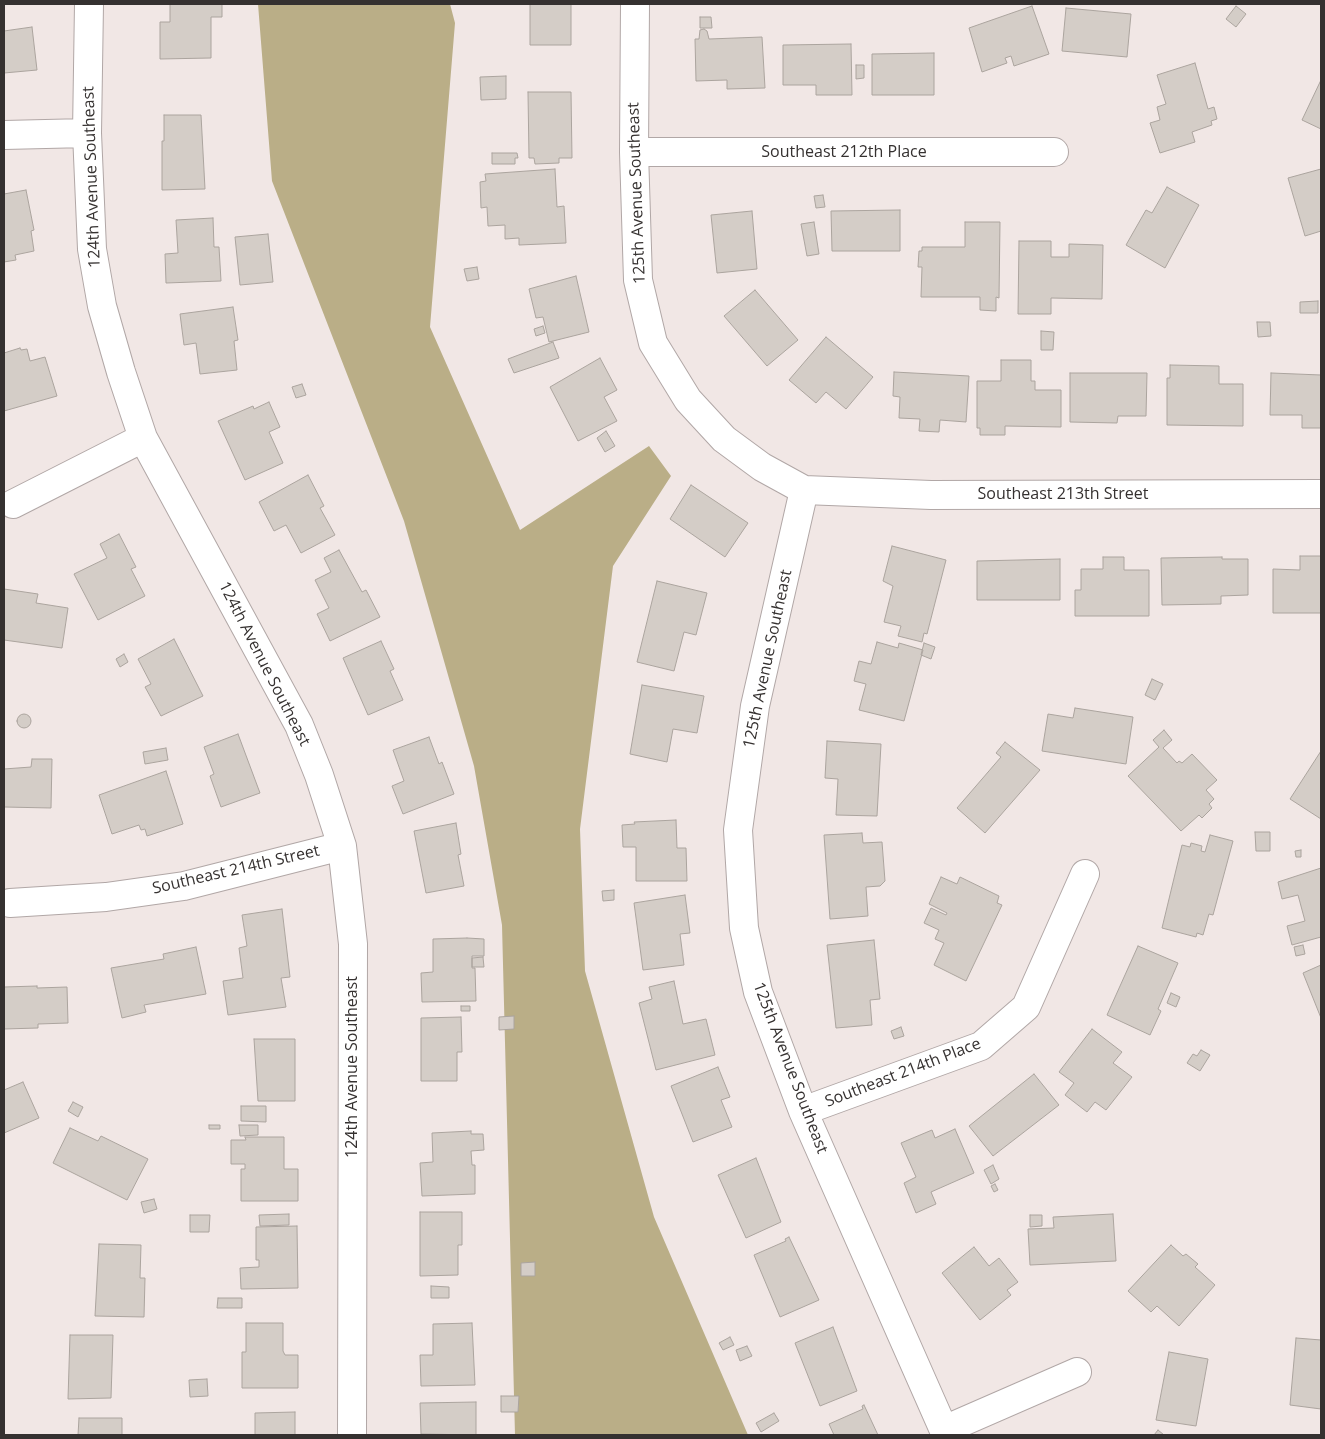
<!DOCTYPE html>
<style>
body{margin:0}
#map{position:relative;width:1325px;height:1439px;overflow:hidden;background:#f1e7e5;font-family:"Open Sans",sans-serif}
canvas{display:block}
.frame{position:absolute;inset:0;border:5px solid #353130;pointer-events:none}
</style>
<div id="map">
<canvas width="1325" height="1439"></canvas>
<div class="frame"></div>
</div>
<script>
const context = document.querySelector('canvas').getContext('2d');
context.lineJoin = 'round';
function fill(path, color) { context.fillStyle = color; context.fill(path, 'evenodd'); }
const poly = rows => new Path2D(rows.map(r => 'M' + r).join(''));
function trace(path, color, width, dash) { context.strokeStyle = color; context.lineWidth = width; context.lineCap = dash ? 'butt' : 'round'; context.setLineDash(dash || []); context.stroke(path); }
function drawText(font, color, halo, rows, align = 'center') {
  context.font = font + ' "Open Sans",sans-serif'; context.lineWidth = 4; context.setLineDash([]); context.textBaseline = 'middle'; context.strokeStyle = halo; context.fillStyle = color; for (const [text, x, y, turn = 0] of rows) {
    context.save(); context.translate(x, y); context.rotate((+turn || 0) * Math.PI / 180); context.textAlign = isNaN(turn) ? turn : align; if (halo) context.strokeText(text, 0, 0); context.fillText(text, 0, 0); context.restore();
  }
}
fill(poly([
 [258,4,450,4,455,23,430,327,520,530,649,446,671,476,613,566,580,829,585,971,654,1217,748,1435,515,1435,502,925,474,766,404,521,272,181]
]), '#baae87');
const building = poly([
 [170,4,222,4,222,17,211,17,211,58,160,59,160,22,170,22,170,4],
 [530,4,571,4,571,45,530,45,530,4],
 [1032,6,1049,54,1014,66,1011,56,1005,58,1007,63,982,72,969,28,1032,6],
 [1236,6,1246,14,1236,27,1226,19,1236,6],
 [1066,8,1131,14,1127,57,1062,51,1066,8],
 [700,17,711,17,712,28,700,28,700,17],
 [32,27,37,70,4,73,4,31,32,27],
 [704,29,707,31,709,39,762,37,765,88,727,89,727,80,696,81,695,39,699,39,700,30,704,29],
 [851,44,852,95,816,95,816,85,783,85,783,45,851,44],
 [934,53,934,95,872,95,872,54,934,53],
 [1195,63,1208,109,1214,107,1217,119,1211,121,1212,125,1192,132,1195,142,1160,153,1150,123,1160,120,1157,107,1166,104,1157,75,1195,63],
 [856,65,864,65,864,78,856,79,856,65],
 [506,76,506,99,481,100,480,77,506,76],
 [1321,80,1321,129,1302,120,1321,80],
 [528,92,571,92,572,158,559,158,559,163,535,164,534,158,529,158,528,92],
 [164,115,201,115,205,189,162,190,162,141,164,141,164,115],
 [492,153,517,153,518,158,515,158,515,164,492,164,492,153],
 [555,169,557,207,564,206,566,243,519,245,519,238,505,239,505,225,488,226,487,207,481,208,480,182,486,181,485,174,555,169],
 [1321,169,1321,231,1305,236,1288,178,1321,169],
 [1167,187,1199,205,1165,268,1126,245,1146,210,1152,213,1167,187],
 [26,190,34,230,31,231,34,251,15,255,16,260,4,262,4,194,26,190],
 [823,195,825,207,816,208,814,196,823,195],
 [900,210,900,251,832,251,831,211,900,210],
 [752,211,757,269,717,273,711,215,752,211],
 [213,218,214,247,219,247,221,281,166,283,165,254,178,253,176,220,213,218],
 [814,222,819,254,807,256,801,224,814,222],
 [965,222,1000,222,999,298,996,297,996,311,980,310,980,297,921,297,922,267,918,267,919,251,922,251,922,247,965,247,965,222],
 [268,234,273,282,240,285,235,237,268,234],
 [1019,241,1051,241,1051,257,1069,257,1069,244,1103,245,1102,299,1051,298,1051,314,1018,314,1019,241],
 [477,267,479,279,467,281,464,269,477,267],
 [576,276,589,332,549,342,543,317,536,318,529,289,576,276],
 [755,290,798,340,767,366,724,316,755,290],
 [1318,301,1318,313,1300,313,1300,302,1318,301],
 [233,307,238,340,234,341,237,370,200,374,196,343,184,345,180,314,233,307],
 [1257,322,1270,322,1271,336,1258,337,1257,322],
 [543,326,545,333,536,336,534,329,543,326],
 [1041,331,1054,332,1053,350,1041,350,1041,331],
 [826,337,873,377,846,409,826,392,816,403,789,380,826,337],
 [553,342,559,358,514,373,508,359,553,342],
 [20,348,21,350,27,349,30,361,45,357,57,396,4,411,4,353,20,348],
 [600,358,617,390,604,397,617,421,578,441,550,387,600,358],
 [1001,360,1031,360,1031,381,1035,381,1035,390,1061,390,1061,427,1005,426,1005,435,980,435,980,428,977,428,977,381,1001,381,1001,360],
 [1170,365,1219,366,1219,384,1243,384,1243,426,1167,425,1167,378,1170,378,1170,365],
 [894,372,969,376,966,422,940,420,939,432,919,431,920,419,899,418,900,397,893,396,894,372],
 [1070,373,1147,373,1146,416,1118,416,1117,423,1070,422,1070,373],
 [1271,373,1321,375,1321,428,1302,428,1302,415,1270,415,1271,373],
 [302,384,306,395,296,398,292,387,302,384],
 [269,402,280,427,269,432,283,463,245,480,218,421,253,406,254,409,269,402],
 [606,431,615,446,605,452,597,438,606,431],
 [308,475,324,506,320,508,335,535,301,553,286,525,274,531,259,502,308,475],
 [691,485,748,523,725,557,670,519,691,485],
 [119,534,136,567,131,569,145,596,98,620,74,574,107,558,100,544,119,534],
 [892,546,946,560,927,634,924,633,922,642,898,636,901,626,884,622,893,586,883,581,892,546],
 [339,550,362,592,366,590,380,617,330,641,317,614,329,608,315,580,331,572,324,558,339,550],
 [1300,556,1321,556,1321,613,1273,613,1273,569,1300,570,1300,556],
 [1103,557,1124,557,1124,570,1149,570,1149,616,1075,616,1075,590,1081,590,1081,569,1103,569,1103,557],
 [1222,557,1222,559,1248,559,1248,595,1221,596,1221,604,1162,605,1161,558,1222,557],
 [1060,559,1060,600,977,600,977,561,1060,559],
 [657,581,707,593,696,635,684,632,674,671,637,662,657,581],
 [4,589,38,594,36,603,68,608,62,648,4,640,4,589],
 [174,639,203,696,161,716,145,687,151,684,138,659,174,639],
 [381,641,394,669,390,671,403,700,368,715,343,658,381,641],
 [877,642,898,648,899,643,923,650,904,721,859,710,866,684,854,681,859,661,871,664,877,642],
 [924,643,935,647,931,659,921,655,924,643],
 [124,654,128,662,120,667,116,659,124,654],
 [1152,679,1163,684,1155,700,1145,695,1152,679],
 [642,685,704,696,697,733,673,729,667,762,630,754,642,685],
 [1075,708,1133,717,1126,764,1042,751,1048,714,1073,718,1075,708],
 '17 721a7 7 0 1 1 14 0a7 7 0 1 1-14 0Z',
 [1164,730,1172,740,1163,748,1177,763,1179,761,1182,763,1192,754,1217,780,1206,790,1214,799,1209,804,1212,808,1202,818,1199,815,1181,831,1128,776,1159,747,1153,740,1164,730],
 [238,734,260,793,221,807,210,776,214,774,204,747,238,734],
 [429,737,439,764,442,762,454,794,403,814,392,786,404,781,393,750,429,737],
 [827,741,881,744,877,816,836,815,838,779,825,778,827,741],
 [1005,742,1040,770,985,833,957,808,1001,757,996,753,1005,742],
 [166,748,168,760,145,764,143,752,166,748],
 [1321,751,1321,819,1290,799,1321,751],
 [32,759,52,759,51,808,4,807,4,769,31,767,32,759],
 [166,771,183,824,147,836,145,829,141,830,139,825,112,834,99,795,166,771],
 [676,820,677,848,686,848,687,881,636,881,636,847,623,847,622,825,635,824,634,822,676,820],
 [456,823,461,854,458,855,464,886,426,893,414,831,456,823],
 [1255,832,1270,832,1270,851,1256,851,1255,832],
 [862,833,863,843,882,842,885,881,880,886,866,887,868,916,830,919,824,835,862,833],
 [1210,835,1233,841,1213,915,1209,914,1203,935,1197,933,1196,937,1162,928,1182,845,1190,847,1191,843,1202,846,1201,851,1205,852,1210,835],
 [1301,850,1301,857,1296,857,1295,851,1301,850],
 [1321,868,1321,937,1292,945,1287,926,1305,921,1298,895,1282,899,1278,882,1321,868],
 [941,877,957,884,960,877,999,896,997,903,1002,905,966,981,934,965,944,943,935,939,939,930,924,923,931,908,946,915,947,913,929,904,941,877],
 [614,890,614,900,603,901,602,891,614,890],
 [685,895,690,933,680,934,684,965,643,970,634,903,685,895],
 [282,909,290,977,281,978,286,1007,228,1015,223,981,243,978,239,948,247,946,242,915,282,909],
 [467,938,484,939,484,956,472,956,472,968,475,968,476,1001,422,1002,421,973,433,972,433,939,467,938],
 [874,940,880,999,870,1000,872,1025,836,1028,827,945,874,940],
 [1303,945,1305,954,1296,956,1294,947,1303,945],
 [1138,946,1178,963,1158,1009,1161,1011,1150,1035,1107,1015,1138,946],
 [196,947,206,994,144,1005,146,1012,122,1018,111,968,164,959,163,954,196,947],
 [483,957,484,967,472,967,472,958,483,957],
 [1321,965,1321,1018,1303,973,1321,965],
 [674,981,683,1024,706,1019,715,1055,656,1070,639,1003,652,999,649,987,674,981],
 [37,986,37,988,67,987,68,1023,38,1024,38,1028,4,1029,4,987,37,986],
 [1171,993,1180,997,1176,1007,1167,1003,1171,993],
 [461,1006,470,1006,470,1011,461,1011,461,1006],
 [514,1016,514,1029,499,1030,499,1017,514,1016],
 [461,1017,462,1052,457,1052,457,1081,421,1081,421,1018,461,1017],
 [901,1027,904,1036,894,1039,891,1031,901,1027],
 [1092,1029,1122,1052,1113,1063,1132,1077,1106,1110,1095,1102,1087,1112,1065,1095,1074,1083,1059,1072,1092,1029],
 [254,1039,295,1039,295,1101,258,1101,254,1039],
 [1201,1050,1210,1055,1200,1071,1187,1063,1193,1054,1197,1056,1201,1050],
 [718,1067,730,1097,721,1100,732,1127,693,1142,671,1086,718,1067],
 [1034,1074,1059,1105,993,1156,969,1126,1034,1074],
 [23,1082,39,1118,4,1133,4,1090,23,1082],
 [73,1102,83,1107,78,1117,68,1111,73,1102],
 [241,1106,266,1106,266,1122,241,1121,241,1106],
 [209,1125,220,1125,220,1129,209,1129,209,1125],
 [239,1125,258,1125,258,1135,240,1136,239,1125],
 [70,1128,98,1141,101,1136,148,1159,127,1200,53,1163,70,1128],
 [955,1129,974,1173,931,1192,936,1204,916,1213,904,1183,916,1177,901,1143,932,1130,935,1138,955,1129],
 [471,1131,471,1134,483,1134,484,1150,471,1151,472,1165,475,1165,475,1194,422,1196,420,1163,433,1162,432,1133,471,1131],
 [245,1137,284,1137,284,1169,298,1169,298,1201,241,1201,241,1169,245,1169,245,1164,231,1164,231,1140,246,1140,245,1137],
 [756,1158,781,1222,746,1238,718,1175,756,1158],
 [993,1165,999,1179,991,1184,984,1170,993,1165],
 [995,1184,998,1190,994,1192,991,1186,995,1184],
 [154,1199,157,1209,144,1213,141,1202,154,1199],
 [420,1212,462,1212,462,1245,458,1245,458,1275,420,1276,420,1212],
 [289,1214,289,1225,260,1226,259,1215,289,1214],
 [1113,1214,1116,1261,1030,1265,1028,1229,1054,1228,1053,1217,1113,1214],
 [190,1215,210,1215,209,1232,190,1232,190,1215],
 [1030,1215,1042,1215,1042,1226,1030,1227,1030,1215],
 [297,1226,298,1288,241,1289,240,1268,259,1267,259,1260,256,1260,256,1227,297,1226],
 [789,1237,819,1300,780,1317,754,1255,786,1241,785,1239,789,1237],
 [99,1244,141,1245,140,1278,145,1278,144,1317,95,1316,99,1244],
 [1171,1245,1183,1256,1186,1254,1198,1264,1195,1267,1215,1285,1179,1326,1157,1306,1151,1312,1128,1291,1171,1245],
 [974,1247,989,1266,999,1258,1018,1282,1007,1290,1011,1295,980,1320,942,1273,974,1247],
 [535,1262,535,1276,521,1276,521,1263,535,1262],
 [431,1286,449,1287,449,1298,431,1298,431,1286],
 [218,1298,242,1298,242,1308,217,1308,218,1298],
 [246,1323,283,1323,283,1351,285,1355,298,1355,298,1388,242,1388,242,1352,246,1352,246,1323],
 [472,1323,475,1385,421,1386,420,1355,433,1355,433,1324,472,1323],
 [833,1327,857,1391,820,1406,795,1343,833,1327],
 [70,1335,113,1335,111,1398,68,1399,70,1335],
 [730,1337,734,1345,723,1350,719,1343,730,1337],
 [1296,1338,1321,1340,1321,1409,1290,1405,1296,1338],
 [747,1346,752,1356,740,1361,736,1350,747,1346],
 [1169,1352,1208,1359,1196,1426,1156,1420,1169,1352],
 [207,1379,208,1396,190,1397,189,1380,207,1379],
 [501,1396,519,1396,518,1412,501,1412,501,1396],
 [476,1402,476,1435,421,1434,420,1403,476,1402],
 [864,1405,878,1435,834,1435,829,1424,863,1409,862,1406,864,1405],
 [295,1412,295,1435,255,1435,255,1413,295,1412],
 [774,1413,779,1421,761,1432,756,1423,774,1413],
 [79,1418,122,1418,122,1435,78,1435,79,1418],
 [1158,1430,1164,1435,1154,1435,1158,1430]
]);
fill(building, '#d4cdc7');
trace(building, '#aba49e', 1);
const minor = poly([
 [89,4,87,133,92,249,102,306,121,372,143,438,299,725,319,775,342,846,353,944,352,1435],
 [635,4,634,152,638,280,653,343,688,400,724,439,762,467,804,490,755,706,738,830,744,928,758,992,803,1111,946,1435],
 [4,135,87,133],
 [634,152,1054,152],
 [804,490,931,495,1321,494],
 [13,504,143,438],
 [10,903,106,897,184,886,342,846],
 [803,1111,981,1046,1026,1007,1085,874],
 [944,1430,1077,1372]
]);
trace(minor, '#b1a7a6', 30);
trace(minor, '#fff', 28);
drawText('16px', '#353130', '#fff', [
 ["Southeast 212th Place",844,152],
 ["124th Avenue Southeast",92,177,-92],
 ["125th Avenue Southeast",637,193,-92],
 ["Southeast 213th Street",1063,494],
 ["125th Avenue Southeast",768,659,-78],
 ["124th Avenue Southeast",264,664,63],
 ["Southeast 214th Street",236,870,-13],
 ["124th Avenue Southeast",352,1067,-90],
 ["125th Avenue Southeast",790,1068,69],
 ["Southeast 214th Place",903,1073,-21]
]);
</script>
